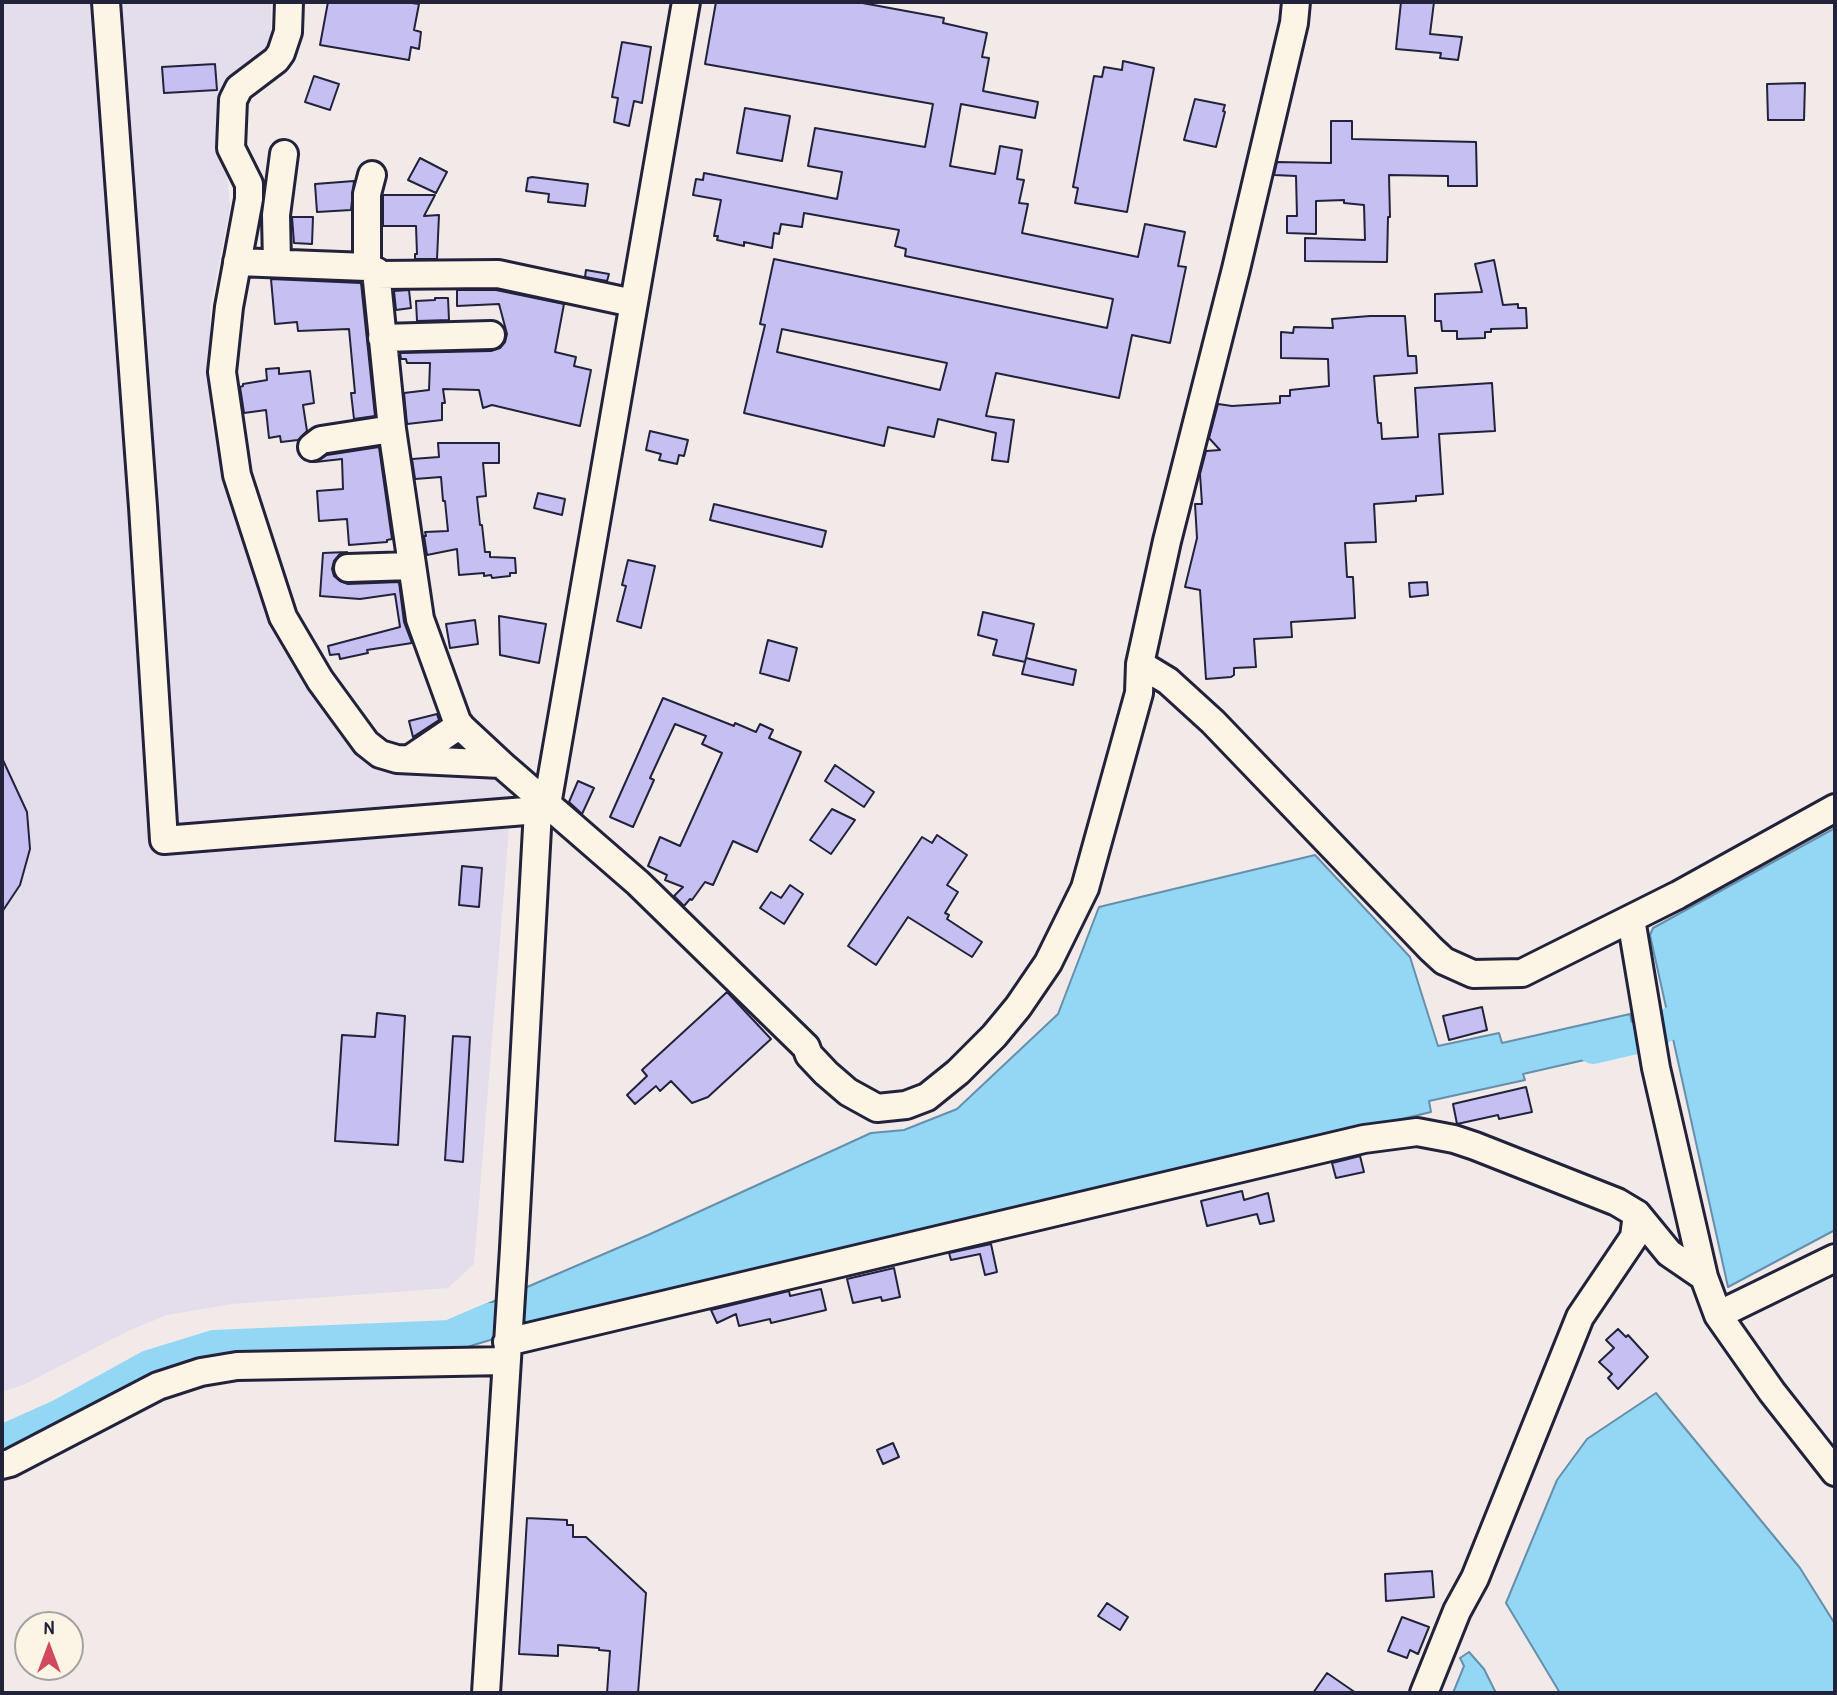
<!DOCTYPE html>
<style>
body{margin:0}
#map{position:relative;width:1837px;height:1695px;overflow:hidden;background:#f1eae8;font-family:"Patrick Hand",sans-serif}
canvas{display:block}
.frame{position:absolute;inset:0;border:4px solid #22223b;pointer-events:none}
.north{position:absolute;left:14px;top:1611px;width:70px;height:70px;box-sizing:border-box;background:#fcf5e5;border:2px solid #a5a1a1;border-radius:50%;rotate:0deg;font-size:19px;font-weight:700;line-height:28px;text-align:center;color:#22223b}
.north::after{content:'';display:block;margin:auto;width:24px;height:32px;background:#d1495b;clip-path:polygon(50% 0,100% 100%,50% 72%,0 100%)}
</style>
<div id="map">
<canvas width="1837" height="1695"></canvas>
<div class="frame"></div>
<div class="north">N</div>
</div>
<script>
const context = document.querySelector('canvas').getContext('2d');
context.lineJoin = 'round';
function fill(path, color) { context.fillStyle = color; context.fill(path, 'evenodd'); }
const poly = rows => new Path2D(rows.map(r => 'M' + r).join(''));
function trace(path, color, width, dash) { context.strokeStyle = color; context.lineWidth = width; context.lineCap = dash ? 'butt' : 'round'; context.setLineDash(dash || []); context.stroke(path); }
fill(poly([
 [2,2,271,2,271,52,224,145,230,208,210,307,210,417,238,525,294,663,366,751,501,773,512,791,474,1264,448,1288,232,1304,167,1315,128,1331,25,1384,2,1392]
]), '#e4ddeb');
const water = poly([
 [1835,828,1835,1230,1728,1287,1650,935,1653,928,1835,828],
 [1315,855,1410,957,1438,1046,1499,1033,1502,1043,1630,1014,1637,1048,1523,1074,1525,1080,1429,1101,1431,1112,572,1316,453,1351,448,1321,648,1235,871,1133,904,1130,957,1109,1058,1014,1099,907,1315,855],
 [1656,1393,1800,1568,1835,1624,1835,1693,1560,1693,1506,1603,1557,1480,1587,1439,1656,1393],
 [1469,1652,1484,1669,1496,1693,1453,1693,1464,1666,1460,1658,1469,1652]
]);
fill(water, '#93d7f5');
trace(water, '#668fab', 2);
trace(poly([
 [1593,1048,1649,1035,1706,1004],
 [2,1441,60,1415,149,1366,214,1346,450,1336,490,1319]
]), '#93d7f5', 32);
const building = poly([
 [328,2,405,2,419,4,414,30,421,32,419,49,411,47,409,60,320,45,328,2],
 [716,2,857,2,944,18,943,23,987,33,982,57,989,58,983,91,1038,102,1035,118,961,104,950,166,995,174,1000,146,1022,150,1017,179,1024,180,1019,203,1028,204,1022,233,1138,257,1145,224,1185,232,1178,266,1186,267,1170,343,1132,335,1119,398,996,373,986,416,1014,420,1008,462,992,460,996,433,938,419,934,437,888,427,884,446,744,413,765,325,760,324,774,259,1107,328,1113,299,905,256,906,249,895,246,899,230,804,213,802,227,781,224,779,234,774,233,772,248,744,242,744,246,717,240,718,236,714,236,721,200,693,195,696,179,703,180,704,173,837,199,842,172,808,166,815,128,925,147,933,104,705,64,716,2],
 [782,329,947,363,940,390,777,352,782,329],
 [1401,2,1434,2,1430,34,1462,37,1458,60,1440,58,1441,53,1396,49,1401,2],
 [622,42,651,47,642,103,634,101,629,126,614,122,618,98,612,97,622,42],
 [1123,61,1154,68,1127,212,1075,203,1078,188,1073,187,1094,76,1102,77,1104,67,1122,70,1123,61],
 [215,64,217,90,164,93,162,67,215,64],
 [314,76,339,84,330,110,305,102,314,76],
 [1805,83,1804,120,1768,120,1767,84,1805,83],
 [1195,99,1225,105,1223,111,1225,112,1216,147,1184,140,1195,99],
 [745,108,790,116,782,161,737,153,745,108],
 [1331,121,1352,121,1352,139,1476,142,1477,186,1448,186,1448,176,1389,175,1390,217,1388,217,1387,262,1305,261,1305,238,1365,240,1364,205,1344,203,1344,200,1316,201,1316,234,1287,233,1287,216,1297,216,1296,176,1274,175,1277,162,1331,163,1331,121],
 [420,158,447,172,436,193,408,180,420,158],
 [532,177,588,184,585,206,548,202,549,194,526,191,528,178,532,177],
 [354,181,351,210,317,212,315,184,354,181],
 [383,195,435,195,424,216,439,215,437,259,415,259,415,254,417,254,416,226,383,226,383,195],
 [292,217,313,217,312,244,294,243,292,217],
 [1494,260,1503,305,1518,304,1518,308,1526,308,1527,328,1491,329,1491,332,1485,332,1485,338,1457,339,1457,331,1442,331,1441,321,1435,321,1435,294,1482,292,1475,264,1494,260],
 [586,270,609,274,607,281,585,277,586,270],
 [271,279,361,283,375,416,354,419,351,393,355,393,349,329,298,331,297,322,275,324,271,279],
 [409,290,411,308,396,310,394,291,409,290],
 [457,290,496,290,564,304,555,352,576,357,574,366,591,370,580,426,492,405,483,408,479,390,443,389,445,403,442,403,442,420,407,424,404,393,429,390,430,363,407,363,406,359,401,359,400,353,491,351,500,348,505,342,507,334,499,304,457,306,457,290],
 [435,298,448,298,449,320,417,321,416,301,435,300,435,298],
 [1370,316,1405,316,1408,356,1416,356,1417,373,1374,376,1377,415,1378,423,1381,423,1382,439,1418,437,1415,388,1492,383,1495,431,1439,434,1443,494,1416,496,1416,501,1374,504,1376,542,1345,543,1347,577,1353,577,1355,618,1291,622,1292,637,1254,639,1256,667,1234,668,1234,675,1231,677,1206,679,1200,590,1185,587,1197,538,1195,504,1202,504,1200,474,1206,451,1220,450,1209,438,1218,404,1232,406,1280,403,1280,396,1290,396,1290,390,1329,386,1328,359,1281,358,1281,332,1293,333,1294,327,1333,328,1332,319,1370,316],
 [279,368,279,374,310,371,314,403,303,405,307,431,298,440,281,442,280,436,269,438,266,410,244,413,240,387,243,386,243,384,267,380,266,369,279,368],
 [650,431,688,440,684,456,679,455,677,464,659,460,661,454,646,450,650,431],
 [438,443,499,443,499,463,483,463,486,496,477,497,480,525,482,525,485,552,490,552,490,557,515,558,516,573,510,573,510,576,492,578,491,575,484,576,484,573,459,575,457,549,427,555,424,536,426,536,425,532,448,531,445,501,443,501,441,477,415,479,412,459,439,457,438,443],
 [379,447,392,539,387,540,387,542,349,545,347,519,319,521,317,491,343,489,342,459,315,462,327,455,379,447],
 [538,493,565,499,562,515,534,508,538,493],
 [714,504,826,531,822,547,710,520,714,504],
 [347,552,339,555,334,561,332,569,334,576,340,581,348,584,399,582,404,622,412,643,367,650,368,653,340,659,339,654,330,655,328,646,400,627,395,594,360,599,320,596,323,553,347,552],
 [628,560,655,566,641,628,617,621,626,586,622,585,628,560],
 [1427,582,1428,595,1410,597,1409,583,1427,582],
 [983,612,1034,624,1025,662,993,655,997,640,978,635,983,612],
 [499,616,546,624,539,663,500,655,499,616],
 [475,620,478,644,450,648,446,624,475,620],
 [768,640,797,648,789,681,760,673,768,640],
 [1026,658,1076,670,1073,685,1022,674,1026,658],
 [663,698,734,726,735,723,756,732,760,724,773,730,769,738,801,752,757,852,733,841,713,885,705,882,692,900,690,899,684,906,674,896,683,887,665,880,667,875,648,866,660,837,680,846,722,753,702,744,706,736,675,724,650,778,654,780,633,827,610,817,663,698],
 [437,714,439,720,413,737,409,721,437,714],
 [2,758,27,812,30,849,20,885,2,912,2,758],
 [835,765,874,792,864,807,825,781,835,765],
 [578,781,594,788,582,814,569,802,578,781],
 [832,809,855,820,831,854,810,840,832,809],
 [937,835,967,855,947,885,958,892,945,913,949,915,947,919,982,942,972,957,908,917,876,965,848,946,922,837,932,843,937,835],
 [462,866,482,868,479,907,459,905,462,866],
 [790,885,803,894,784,924,760,908,771,892,781,898,790,885],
 [727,992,771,1039,708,1097,692,1103,671,1081,660,1091,656,1086,635,1104,627,1095,647,1076,642,1070,727,992],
 [1482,1007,1487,1030,1449,1040,1443,1016,1482,1007],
 [377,1013,405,1016,398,1145,335,1141,342,1035,375,1037,377,1013],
 [453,1036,470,1037,463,1162,445,1160,453,1036],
 [1526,1087,1532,1112,1499,1119,1498,1115,1457,1124,1453,1104,1526,1087],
 [1360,1156,1364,1172,1336,1178,1332,1163,1360,1156],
 [1242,1191,1244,1200,1268,1193,1274,1221,1260,1224,1257,1214,1207,1226,1201,1201,1242,1191],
 [991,1244,997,1272,985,1275,980,1254,951,1260,949,1253,991,1244],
 [894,1268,900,1297,882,1301,881,1297,853,1303,847,1279,894,1268],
 [821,1289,826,1310,771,1323,770,1319,739,1326,736,1314,717,1323,711,1310,789,1291,790,1296,821,1289],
 [1618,1329,1626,1337,1628,1335,1648,1357,1618,1389,1608,1378,1612,1374,1599,1362,1614,1348,1606,1340,1618,1329],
 [893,1443,899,1457,883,1464,877,1450,893,1443],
 [527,1518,567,1520,567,1525,573,1525,573,1537,586,1537,646,1593,638,1693,607,1693,610,1651,599,1650,599,1648,558,1645,558,1656,519,1654,527,1518],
 [1432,1571,1434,1597,1386,1601,1385,1574,1432,1571],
 [1107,1603,1128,1617,1120,1630,1098,1616,1107,1603],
 [1402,1617,1429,1627,1418,1654,1410,1650,1407,1658,1388,1651,1402,1617],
 [1327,1673,1356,1693,1313,1693,1327,1673]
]);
fill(building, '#c6c0f2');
trace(building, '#22223b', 2);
const minor = poly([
 [106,2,143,507,164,840,538,810,547,805],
 [289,2,288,32,281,53,276,60,239,88,233,100,231,148,249,184,249,199,229,307,222,372,237,475,283,617,320,680,366,743,380,754,397,759,501,764,638,883,806,1047,809,1055,826,1073,848,1092,877,1108,906,1105,927,1097,958,1072,994,1036,1018,1007,1048,963,1085,888,1139,693,1140,664,1167,541,1236,269,1294,23,1296,2],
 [237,262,367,267,376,271,392,429,420,619,458,724,501,764],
 [277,263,276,215,284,154],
 [367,267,367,194,372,175],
 [376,275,498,274,633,303],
 [382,338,491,335],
 [312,447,321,440,392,429],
 [348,568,412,566],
 [1140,664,1168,681,1213,722,1431,949,1444,961,1473,974,1522,973,1678,895,1835,808],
 [410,759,460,725],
 [547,805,686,2],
 [1631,919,1656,1068,1704,1277,1718,1315,1772,1392,1835,1472],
 [1718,1315,1835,1258],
 [507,1342,1364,1139,1417,1132,1454,1139,1475,1146,1617,1202,1637,1214,1669,1253,1704,1277],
 [2,1465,10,1463,158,1386,201,1372,237,1366,506,1361],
 [486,1693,514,1248,538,810],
 [1424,1693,1457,1611,1475,1578,1580,1317,1634,1237,1637,1214]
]);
trace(minor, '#22223b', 32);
trace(minor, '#fcf5e5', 26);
</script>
